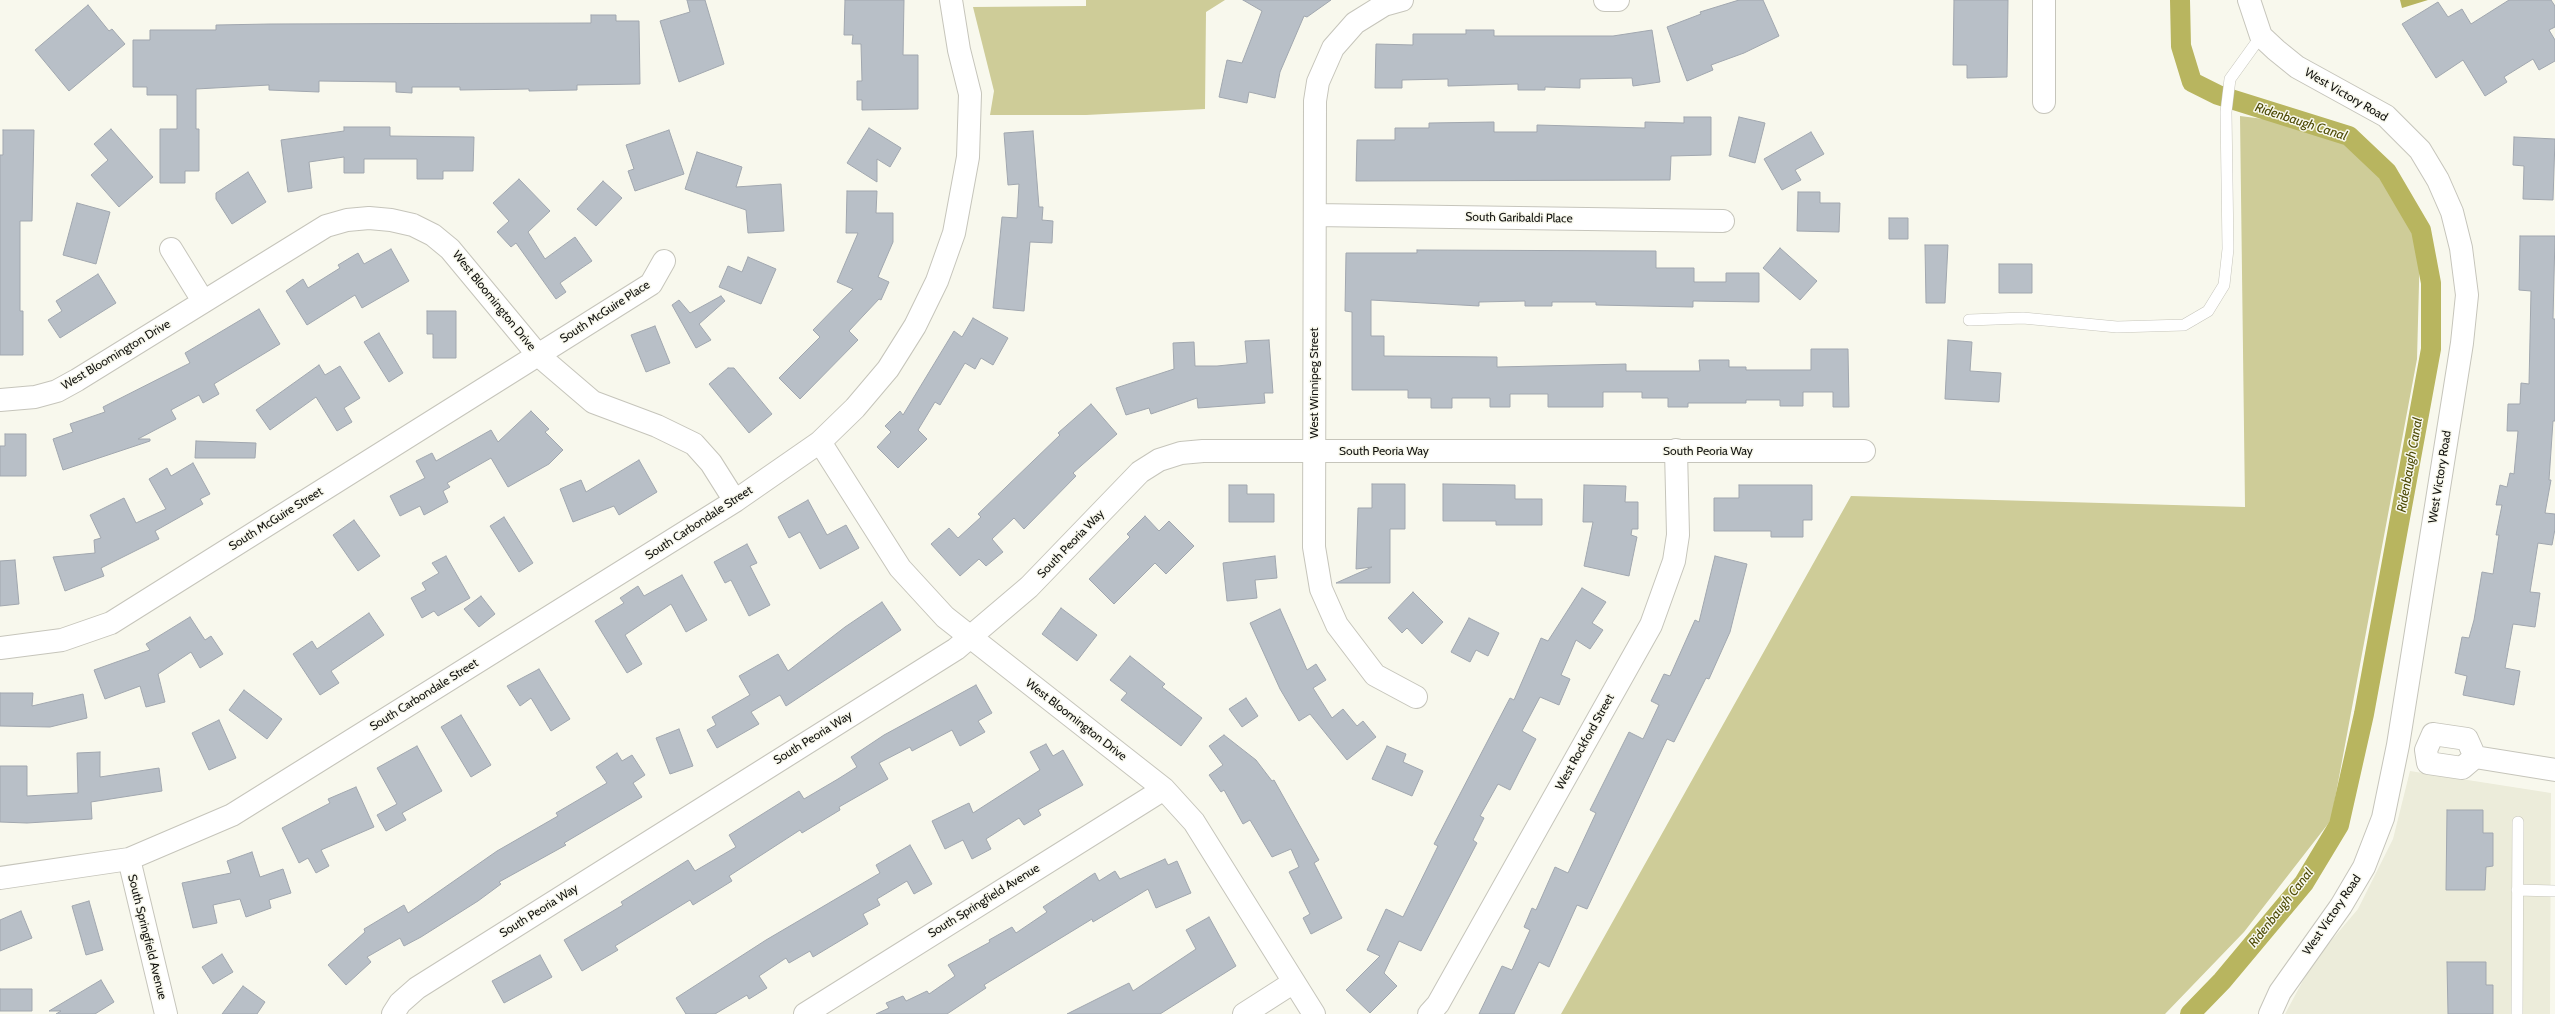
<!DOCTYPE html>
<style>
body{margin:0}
canvas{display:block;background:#f8f8ed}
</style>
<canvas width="2555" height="1014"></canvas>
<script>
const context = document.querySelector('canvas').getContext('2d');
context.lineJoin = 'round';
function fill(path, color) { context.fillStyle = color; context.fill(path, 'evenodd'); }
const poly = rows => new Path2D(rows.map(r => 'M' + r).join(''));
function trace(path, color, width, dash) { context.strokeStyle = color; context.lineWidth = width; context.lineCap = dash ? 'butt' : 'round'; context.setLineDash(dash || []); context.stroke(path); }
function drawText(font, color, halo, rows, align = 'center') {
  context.font = font + ' Cabin,sans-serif'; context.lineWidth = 3; context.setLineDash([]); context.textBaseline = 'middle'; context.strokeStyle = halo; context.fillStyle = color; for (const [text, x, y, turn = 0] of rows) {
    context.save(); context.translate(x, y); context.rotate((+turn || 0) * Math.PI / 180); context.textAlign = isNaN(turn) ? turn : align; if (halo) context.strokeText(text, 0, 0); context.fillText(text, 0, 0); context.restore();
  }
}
fill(poly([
 [2410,771,2551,793,2550,1014,2285,1014,2313,962,2358,909,2393,839]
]), '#ececda');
fill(poly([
 [1086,0,1225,0,1206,12,1205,109,1086,115,990,115,994,91,973,7,1086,6],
 [2240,116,2326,127,2377,165,2420,246,2417,359,2331,820,2244,932,2165,1014,1561,1014,1851,496,2245,507]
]), '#cecc98');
fill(poly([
 [2400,0,2428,0,2402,8]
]), '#b8b55f');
trace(poly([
 [2180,0,2181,46,2192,82,2218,95,2349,136,2387,172,2421,230,2431,283,2431,349,2364,714,2339,825,2304,883,2222,981,2190,1014]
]), '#b8b55f', 20);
const building = poly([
 [687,0,705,0,724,64,679,82,660,21,690,12,687,0],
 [845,0,904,0,903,55,918,55,918,109,862,110,862,100,857,100,857,81,862,81,861,44,852,44,853,35,844,35,845,0],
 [1243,0,1331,0,1307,17,1304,16,1280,72,1275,98,1249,92,1247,103,1219,97,1227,60,1242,63,1262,11,1243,0],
 [1739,0,1763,0,1779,36,1744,53,1711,65,1713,70,1687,81,1667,27,1701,14,1700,12,1739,0],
 [1954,0,2008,0,2007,77,1967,78,1967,65,1953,65,1954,0],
 [2509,0,2551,0,2555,6,2555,27,2549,30,2555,40,2555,61,2539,70,2533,59,2504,77,2507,82,2485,96,2463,60,2436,78,2402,24,2438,2,2448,17,2462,9,2471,24,2509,0],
 [88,5,109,31,112,29,125,44,69,91,35,50,88,5],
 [591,15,616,15,616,21,639,21,640,84,577,85,577,90,529,91,529,89,460,90,460,87,412,87,412,93,396,92,396,82,319,81,319,92,269,90,269,85,196,89,196,129,199,129,199,171,185,171,185,183,160,183,160,129,177,129,177,95,147,95,147,87,133,87,133,40,150,40,150,30,216,30,216,25,270,24,591,23,591,15],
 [1466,30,1494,30,1494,36,1613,36,1652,30,1660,82,1633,86,1632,78,1580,79,1580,88,1545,87,1545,90,1518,90,1518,84,1448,86,1448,79,1402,80,1402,88,1375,88,1376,44,1413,45,1413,34,1466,34,1466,30],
 [1684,117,1711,117,1711,155,1671,156,1670,180,1356,181,1357,140,1395,140,1395,128,1429,128,1429,123,1494,122,1494,132,1537,132,1537,125,1645,128,1645,122,1684,123,1684,117],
 [1739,117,1765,123,1755,163,1729,156,1739,117],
 [344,127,390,127,390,136,474,137,473,171,443,171,443,179,417,179,417,159,364,159,364,173,344,173,344,157,309,162,312,188,288,192,281,140,344,131,344,127],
 [869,128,901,148,890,167,877,159,877,182,847,163,869,128],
 [111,129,153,177,119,207,91,175,108,160,94,144,111,129],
 [3,130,34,130,32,221,20,221,20,311,23,311,23,355,0,355,0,155,3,155,3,130],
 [669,130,684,174,635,191,628,171,634,169,626,145,669,130],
 [1033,131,1039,207,1043,207,1042,220,1053,221,1052,243,1030,242,1024,311,993,308,1002,217,1017,218,1019,184,1008,185,1004,133,1033,131],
 [1811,132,1824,154,1795,170,1801,180,1782,190,1764,159,1811,132],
 [2514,137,2555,139,2553,200,2523,199,2524,166,2513,165,2514,137],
 [697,152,742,167,736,187,781,184,784,231,748,233,746,210,685,189,697,152],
 [248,172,266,202,232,224,216,199,216,193,248,172],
 [519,179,550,211,528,232,545,259,575,237,592,261,560,283,566,292,556,299,516,243,511,247,497,232,509,221,493,203,519,179],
 [603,181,622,198,596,226,577,209,603,181],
 [847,191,877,191,876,213,893,213,893,242,878,277,889,282,881,300,879,299,849,331,858,340,800,399,779,378,820,337,813,330,853,289,837,282,858,233,846,233,847,191],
 [1798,192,1820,192,1820,203,1840,203,1839,232,1797,231,1798,192],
 [77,203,110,212,96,264,63,255,77,203],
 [1889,218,1908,218,1908,239,1889,239,1889,218],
 [2520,236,2555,236,2553,319,2555,319,2555,421,2553,421,2549,480,2551,480,2545,513,2555,514,2555,529,2552,545,2538,543,2530,592,2540,593,2535,627,2513,624,2505,668,2520,671,2514,705,2463,695,2467,676,2455,673,2462,637,2469,638,2474,620,2482,572,2493,574,2499,535,2496,535,2502,505,2496,505,2500,485,2507,487,2510,473,2514,474,2518,431,2507,431,2508,404,2520,404,2521,383,2529,384,2531,291,2519,290,2520,236],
 [1925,245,1948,245,1945,303,1926,303,1925,245],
 [1780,248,1817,281,1800,300,1763,268,1780,248],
 [391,249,409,281,362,308,355,295,307,325,286,291,303,279,308,288,340,268,338,265,358,253,364,264,391,249],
 [1417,250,1656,251,1656,268,1694,268,1694,282,1726,282,1726,273,1759,273,1759,302,1693,301,1693,307,1596,305,1596,302,1552,302,1552,306,1525,306,1525,301,1479,302,1479,306,1371,300,1371,336,1384,336,1384,356,1497,357,1497,367,1626,364,1626,371,1700,371,1699,360,1729,360,1729,367,1746,367,1746,370,1811,370,1811,349,1848,349,1849,407,1833,407,1833,392,1803,392,1803,406,1780,406,1780,400,1746,400,1746,403,1688,403,1688,407,1668,407,1668,398,1642,398,1642,392,1603,392,1603,407,1548,407,1548,394,1510,394,1510,407,1490,407,1490,398,1452,398,1452,408,1431,408,1431,398,1408,398,1408,390,1352,390,1352,312,1345,311,1346,253,1417,253,1417,250],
 [748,257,776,269,761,304,719,287,728,266,742,272,748,257],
 [1999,264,2032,264,2032,293,1999,293,1999,264],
 [98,274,116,303,60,338,48,320,62,311,56,301,98,274],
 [721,296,725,301,699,324,711,340,696,348,672,305,679,300,690,313,721,296],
 [259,309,280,344,214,384,219,394,203,403,199,395,171,410,176,419,138,439,150,439,150,441,63,470,53,439,73,432,70,424,105,412,103,407,190,363,185,353,259,309],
 [427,311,456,311,456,358,433,358,433,334,427,334,427,311],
 [973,318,1008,338,993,365,981,358,975,369,965,363,940,405,935,402,918,430,927,439,898,468,877,447,891,432,885,426,900,411,903,415,954,331,962,337,973,318],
 [655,326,670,363,646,372,631,335,655,326],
 [379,333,403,373,389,382,364,342,379,333],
 [1269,340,1273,393,1264,393,1265,403,1198,408,1197,398,1151,414,1149,408,1126,415,1116,388,1174,369,1173,343,1194,342,1195,366,1217,366,1247,363,1245,341,1269,340],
 [1948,340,1972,342,1970,371,2001,373,1999,402,1945,399,1948,340],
 [319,365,325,375,340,366,360,398,344,408,352,422,337,431,316,397,270,430,256,410,319,365],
 [728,368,734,368,772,414,749,433,709,384,728,368],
 [1091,404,1117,434,1073,473,1076,476,1024,529,1014,518,992,539,1003,552,986,566,979,559,960,576,931,544,949,528,958,538,981,517,978,514,1060,435,1058,433,1091,404],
 [531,411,549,429,545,432,563,450,549,464,508,487,491,458,447,483,450,487,443,491,448,502,424,515,420,506,400,516,390,496,425,478,416,461,432,453,436,461,491,430,498,442,531,411],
 [5,434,26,434,26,476,0,476,0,446,5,446,5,434],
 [196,441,256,443,255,458,195,458,196,441],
 [639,460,657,492,619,515,614,506,573,522,560,489,581,480,586,492,639,460],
 [193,463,210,494,200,499,203,504,155,531,159,539,101,568,104,576,65,591,53,557,95,553,94,540,101,538,90,515,124,498,136,523,166,509,149,479,167,468,171,476,193,463],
 [1372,484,1405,484,1405,529,1390,529,1390,583,1336,583,1372,567,1356,569,1358,508,1372,508,1372,484],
 [1443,484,1515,485,1515,499,1542,499,1542,525,1496,525,1496,521,1443,521,1443,484],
 [1229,485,1247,485,1247,494,1274,494,1274,522,1229,522,1229,485],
 [1584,485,1626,486,1625,502,1638,502,1638,529,1632,529,1631,535,1637,537,1629,576,1584,566,1593,522,1583,522,1584,485],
 [1739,485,1812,485,1812,520,1803,520,1803,537,1771,537,1771,531,1714,531,1714,498,1739,498,1739,485],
 [808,500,827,535,846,525,859,548,820,569,800,532,789,538,778,517,808,500],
 [1145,516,1159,531,1169,521,1194,546,1166,574,1155,563,1114,604,1089,579,1130,537,1127,534,1145,516],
 [504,517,533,563,519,572,490,526,504,517],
 [354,520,380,556,358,571,333,535,354,520],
 [747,544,757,563,750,566,770,605,749,616,731,580,725,583,714,562,747,544],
 [446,556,470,598,438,616,434,611,422,618,411,598,426,590,422,583,439,573,432,563,446,556],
 [1275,556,1277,578,1255,580,1257,598,1227,601,1223,563,1275,556],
 [1715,556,1747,564,1730,632,1709,679,1706,678,1674,742,1667,739,1587,909,1577,905,1549,967,1539,962,1514,1014,1479,1014,1502,966,1512,970,1530,930,1524,927,1532,908,1536,910,1555,867,1568,873,1596,813,1590,810,1629,732,1643,739,1659,705,1651,701,1664,674,1670,676,1695,620,1699,622,1715,556],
 [15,560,19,604,0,606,0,561,15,560],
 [682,575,707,620,686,632,671,604,625,635,642,664,627,673,595,621,624,603,620,598,638,586,644,596,682,575],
 [1582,588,1606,602,1592,623,1603,630,1590,649,1576,640,1561,675,1570,679,1559,705,1540,697,1522,731,1536,739,1519,772,1510,790,1498,784,1480,816,1484,818,1473,840,1477,843,1421,951,1399,941,1384,973,1397,986,1370,1013,1346,990,1380,956,1367,950,1386,909,1403,917,1438,846,1434,844,1510,698,1514,700,1541,638,1548,641,1582,588],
 [1413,592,1443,622,1422,644,1407,628,1402,633,1388,618,1413,592],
 [481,596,495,614,479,627,464,609,481,596],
 [882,602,901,630,786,706,780,695,751,712,759,724,717,748,707,730,716,725,712,717,750,695,739,676,778,654,788,671,845,627,882,602],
 [1061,608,1097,635,1077,661,1042,634,1061,608],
 [1280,609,1307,670,1316,664,1326,680,1313,688,1332,718,1343,709,1357,726,1363,721,1376,737,1347,760,1310,714,1299,721,1280,689,1250,623,1280,609],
 [369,613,384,635,331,671,339,683,320,695,293,654,312,641,317,649,369,613],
 [190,617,205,640,211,636,223,654,200,668,191,652,158,674,165,702,146,707,140,686,105,699,94,670,150,650,146,644,190,617],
 [1469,618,1499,633,1488,656,1476,650,1470,662,1451,652,1469,618],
 [1130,656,1165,684,1162,687,1202,718,1181,746,1121,700,1127,693,1110,680,1130,656],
 [539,669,570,719,551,731,531,698,520,706,507,686,539,669],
 [976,685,992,713,978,721,985,732,960,746,952,730,912,751,910,747,879,763,888,779,839,807,840,810,802,833,800,830,729,876,732,881,693,905,690,900,615,946,618,950,582,971,564,940,623,905,621,902,688,860,695,871,736,847,729,835,799,791,804,799,838,779,857,767,851,757,884,735,976,685],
 [244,690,282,719,267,739,229,710,244,690],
 [0,693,33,693,32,706,83,694,87,718,50,727,0,726,0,693],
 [1246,698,1258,716,1242,727,1229,709,1246,698],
 [461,715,491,765,471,777,441,727,461,715],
 [219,720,236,758,209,770,192,733,219,720],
 [679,729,693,766,670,774,656,738,679,729],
 [1224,735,1256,760,1272,781,1274,780,1319,860,1314,863,1342,918,1311,934,1303,918,1310,914,1289,872,1299,867,1291,849,1272,857,1250,820,1243,824,1224,790,1221,792,1209,775,1223,765,1209,746,1224,735],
 [1046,744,1053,756,1063,750,1083,785,1038,810,1041,815,1024,825,1019,818,986,839,991,849,972,859,963,840,945,849,932,821,969,803,973,813,1040,770,1030,752,1046,744],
 [417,746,442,791,402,813,406,820,386,831,377,815,397,804,377,768,417,746],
 [1387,746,1406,754,1403,762,1423,771,1412,796,1372,779,1387,746],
 [100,752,100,777,159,768,162,791,91,802,92,819,27,823,0,822,0,766,27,766,27,796,78,793,77,753,100,752],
 [617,753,622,761,632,755,645,775,633,783,642,797,564,843,566,845,499,882,501,884,478,901,421,937,404,946,400,938,367,957,371,962,346,985,328,965,365,932,364,929,404,905,408,913,497,851,558,816,556,813,607,783,596,767,617,753],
 [356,787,374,827,321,850,329,866,316,873,308,858,299,863,282,828,330,803,328,799,356,787],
 [2447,810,2483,810,2483,833,2493,833,2493,866,2486,867,2485,890,2446,890,2447,810],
 [910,845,932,884,914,894,907,881,877,899,880,905,863,914,868,924,813,957,810,951,789,963,786,958,759,976,767,988,749,999,747,995,715,1014,686,1014,676,998,766,940,880,873,876,865,910,845],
 [252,852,260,877,283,869,291,893,269,900,271,908,246,917,240,899,213,905,217,923,193,928,182,883,231,873,227,861,252,852],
 [1165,859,1168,865,1177,861,1191,893,1156,908,1148,889,1093,922,1092,919,984,985,986,988,947,1014,876,1014,889,1008,886,1003,903,996,906,1001,927,991,929,994,955,976,948,965,990,942,989,940,1012,927,1016,933,1047,912,1043,907,1095,873,1099,881,1115,871,1120,879,1165,859],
 [89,901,103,950,86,955,72,906,89,901],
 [21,911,32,938,0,951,0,920,21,911],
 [1209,917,1236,966,1160,1014,1067,1014,1129,983,1133,991,1196,949,1186,930,1209,917],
 [222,954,233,972,213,984,202,967,222,954],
 [540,955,552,977,504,1003,492,981,540,955],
 [2447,962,2486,962,2486,985,2493,985,2493,1014,2448,1014,2447,962],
 [101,980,114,1002,95,1014,56,1014,61,1011,49,1011,101,980],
 [243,986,265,1002,257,1014,222,1014,243,986],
 [0,989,32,989,32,1011,0,1011,0,989]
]);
fill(building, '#b8bfc7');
trace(building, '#a1a7af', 1);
const service = poly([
 [1969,320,2023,318,2117,327,2184,325,2208,311,2224,285,2228,249,2226,112,2230,79,2261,36],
 [2517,890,2555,891],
 [2517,1014,2518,822]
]);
const minor = poly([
 [1402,0,1384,5,1355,23,1333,48,1318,82,1315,101,1314,547,1321,589,1337,625,1375,675,1416,697],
 [1605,0,1618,0],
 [2044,102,2044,0],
 [1315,215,1723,221],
 [171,249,203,301],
 [0,400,35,397,57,391,77,380,326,226,347,220,369,218,391,220,413,225,433,235,450,249,538,355,593,402,657,426,694,444,711,463,735,501],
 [820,442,900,568,945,617,1164,789,1194,822,1314,1014],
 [0,648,62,640,111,623,651,284,664,261],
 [2433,734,2467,739,2475,757,2462,768,2428,763,2426,750,2433,734],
 [2475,757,2555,770],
 [129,859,166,1014],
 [0,878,129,859,232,815,735,501,820,442,855,408,888,369,915,326,937,281,954,233,968,157,970,94,959,50,951,0],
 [393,1014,400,1003,417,988,956,649,1029,587,1140,472,1159,460,1181,453,1203,451,1864,451],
 [805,1014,1164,789],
 [1244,1014,1294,982],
 [1429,1014,1438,1004,1651,625,1674,561,1678,535,1676,450]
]);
const secondary = poly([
 [2249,0,2261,36,2276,50,2297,67,2386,116,2420,150,2438,180,2452,212,2461,248,2467,295,2462,343,2398,745,2383,818,2364,867,2341,906,2280,992,2270,1014]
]);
trace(service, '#c6c5bb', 12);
trace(minor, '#c6c5bb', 24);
trace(secondary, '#c6c5bb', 24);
trace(service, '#fff', 11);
trace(minor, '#fff', 22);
trace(secondary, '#fff', 22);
drawText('12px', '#11110e', '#f8f8ed', [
 ["West Victory Road",2346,95,30],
 ["South Garibaldi Place",1519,218,1],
 ["West Bloomington Drive",494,301,51],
 ["South McGuire Place",605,312,-33],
 ["West Bloomington Drive",116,355,-31],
 ["West Winnipeg Street",1314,383,-90],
 ["South Peoria Way",1384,451],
 ["South Peoria Way",1708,451],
 ["West Victory Road",2440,477,-81],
 ["South McGuire Street",276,519,-32],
 ["South Carbondale Street",699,523,-33],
 ["South Peoria Way",1071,544,-46],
 ["South Carbondale Street",424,695,-32],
 ["West Bloomington Drive",1076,720,38],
 ["South Peoria Way",813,738,-32],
 ["West Rockford Street",1585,742,-61],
 ["South Springfield Avenue",984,901,-32],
 ["South Peoria Way",539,911,-32],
 ["West Victory Road",2332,915,-56],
 ["South Springfield Avenue",147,937,76]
]);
drawText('italic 13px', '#4e4b06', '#f8f8ed', [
 ["Ridenbaugh Canal",2301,122,18],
 ["Ridenbaugh Canal",2410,465,-80],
 ["Ridenbaugh Canal",2281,908,-52]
]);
</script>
